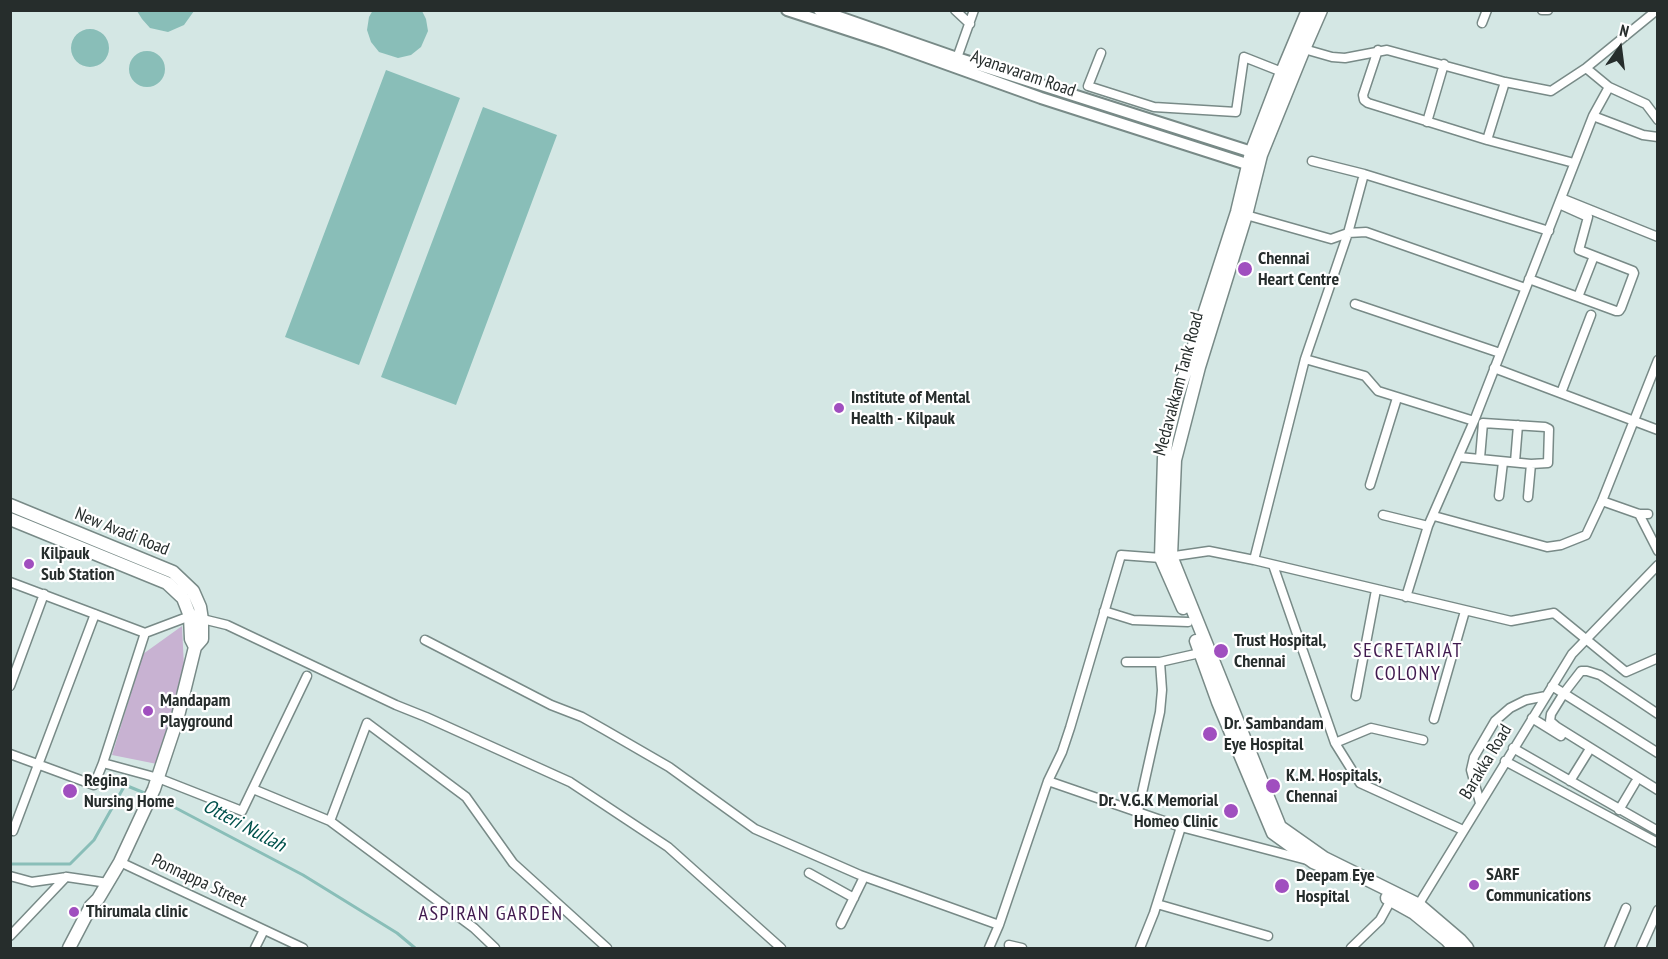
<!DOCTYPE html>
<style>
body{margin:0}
#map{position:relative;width:1668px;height:959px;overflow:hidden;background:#d4e7e4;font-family:"PT Sans Narrow",sans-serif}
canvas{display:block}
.frame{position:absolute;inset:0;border:12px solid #262d2c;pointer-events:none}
.north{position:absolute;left:1590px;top:18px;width:60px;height:60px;-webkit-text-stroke:4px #fff;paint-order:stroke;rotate:14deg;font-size:16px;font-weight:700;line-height:24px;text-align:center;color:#262d2c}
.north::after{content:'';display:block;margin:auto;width:21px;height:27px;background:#262d2c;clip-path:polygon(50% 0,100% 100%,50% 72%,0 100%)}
</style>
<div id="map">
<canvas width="1668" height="959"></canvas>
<div class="frame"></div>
<div class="north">N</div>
</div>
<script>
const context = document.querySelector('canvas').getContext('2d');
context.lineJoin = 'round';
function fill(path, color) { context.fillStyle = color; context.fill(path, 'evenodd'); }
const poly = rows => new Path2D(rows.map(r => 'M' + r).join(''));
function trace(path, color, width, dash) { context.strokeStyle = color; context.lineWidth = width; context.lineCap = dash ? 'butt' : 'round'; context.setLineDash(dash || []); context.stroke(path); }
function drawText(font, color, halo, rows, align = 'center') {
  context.font = font + ' "PT Sans Narrow",sans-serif'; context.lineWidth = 4.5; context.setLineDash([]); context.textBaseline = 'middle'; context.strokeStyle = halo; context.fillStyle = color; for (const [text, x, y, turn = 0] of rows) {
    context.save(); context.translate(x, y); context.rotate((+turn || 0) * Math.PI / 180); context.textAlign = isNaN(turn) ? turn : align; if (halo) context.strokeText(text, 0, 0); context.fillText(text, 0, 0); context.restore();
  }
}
fill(poly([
 [182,626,184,667,157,764,112,755,143,654]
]), '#c8b2d2');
fill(poly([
 [373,10,422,11,426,19,428,31,421,47,411,55,398,58,379,52,371,42,367,30,369,17],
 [137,11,137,10,194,11,184,25,168,32,150,28,142,19],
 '71 48a19 19 0 1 1 38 0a19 19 0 1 1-38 0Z',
 '129 69a18 18 0 1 1 36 0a18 18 0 1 1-36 0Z',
 [386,70,460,98,359,365,285,337],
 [483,107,557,135,456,405,381,377]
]), '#89beb8');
trace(poly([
 [153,796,303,875,397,933,415,948],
 [10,864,70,864,94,840,125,785,147,794]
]), '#89beb8', 3);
const minor = poly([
 [955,10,970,24],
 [1542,10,1548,10],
 [1482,23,1487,10],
 [1304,49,1332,57,1345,58,1387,50,1505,82,1551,91,1586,68,1657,10],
 [1378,50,1363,95,1364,100,1368,103,1487,140,1574,163],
 [1101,53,1088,86,1154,107,1236,112,1244,57,1282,72],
 [957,58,974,10],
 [1586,68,1609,87,1646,104,1658,120],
 [1593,116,1643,135,1658,137],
 [1427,122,1444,64],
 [1487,140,1505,82],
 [1312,161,1364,174,1549,231],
 [1561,198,1658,237],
 [1246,215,1331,239,1348,233,1366,232,1525,288],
 [1529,279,1616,311,1619,311,1621,308,1634,273,1633,271,1579,250,1588,217,1559,204],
 [1578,297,1594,256],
 [1355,304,1500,353],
 [1305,359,1365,376,1378,391,1474,421],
 [1494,368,1658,430],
 [1561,393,1591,315],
 [1459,457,1531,464,1548,463,1549,429,1545,427,1483,423,1480,458],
 [1515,462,1518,425],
 [1370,485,1397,398],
 [1499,496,1503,462],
 [1528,497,1531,464],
 [1602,501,1639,514,1648,514],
 [1639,514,1658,551],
 [1383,515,1428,526],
 [1434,516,1547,547,1561,545,1586,535,1602,501,1658,360],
 [1254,560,1305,359,1348,233,1364,174],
 [1273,565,1335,743,1360,783,1463,830],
 [10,582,145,633,190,616,227,625,396,705,426,717,570,782,668,847,781,948],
 [1406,597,1428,526,1474,421,1593,116,1609,87],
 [1104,611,1133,620,1188,622],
 [425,640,551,705,582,717,605,730,669,767,755,829,860,875,999,925],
 [1126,662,1160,662,1200,653],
 [10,686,44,594],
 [1552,686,1658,753],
 [1356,696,1376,590],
 [1658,714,1600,675,1587,671,1581,671,1564,693,1551,714,1550,721,1557,727,1658,790],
 [1532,718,1561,736],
 [1434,719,1465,611],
 [1335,743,1371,728,1423,740],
 [1513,748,1658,831],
 [10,754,94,785,103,763,158,778,242,811,307,676],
 [1505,761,1658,843],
 [103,763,145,633],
 [1048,781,1181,827,1307,860],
 [1570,781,1588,752],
 [253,789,330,821,474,928,495,948],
 [1480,803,1471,770,1474,757,1495,721,1510,708,1526,700,1546,696],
 [1619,810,1635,783],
 [1138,811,1160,712,1162,690,1160,662],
 [330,821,367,723,466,797,513,863,607,948],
 [13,831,95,614],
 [120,862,303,948],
 [809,873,854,898],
 [10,876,32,882,67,877,108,883],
 [1157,904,1268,936],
 [1417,907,1572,654,1658,565],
 [841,924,864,877],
 [10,936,66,877],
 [1009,945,1022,948],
 [255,948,264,930],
 [989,948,999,925,1048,781,1062,752,1070,728,1121,555,1161,558,1209,551,1254,560,1511,621,1554,613,1626,672,1658,658],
 [1140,948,1154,913,1181,827],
 [1351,948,1380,920,1391,900],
 [1609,948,1626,908],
 [1641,948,1658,910]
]);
const tertiary = poly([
 [787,10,885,42,1041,98,1256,167],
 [819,10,957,58,1258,154]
]);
const secondary = poly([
 [1321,10,1304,49,1261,155,1246,215,1199,367,1175,460,1171,556,1280,827,1324,858,1419,905,1460,940,1467,948],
 [10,505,173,572,193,591,200,607,202,620,202,639,195,647,177,720,154,789,120,862,98,899,91,906,69,948],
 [10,519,167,583,183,598,190,616,191,639,195,647],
 [1183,608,1161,558,1164,458,1167,438,1177,398,1237,212,1251,153,1282,72,1308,10],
 [1196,641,1218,702,1273,833,1313,862,1331,870],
 [1387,898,1414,913,1447,940,1454,948]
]);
trace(minor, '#788a87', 11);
trace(tertiary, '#788a87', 14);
trace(secondary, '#788a87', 15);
trace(minor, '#fff', 8);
trace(tertiary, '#fff', 10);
trace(secondary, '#fff', 12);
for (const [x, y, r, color] of [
 [1245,269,8,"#a04fbf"],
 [839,408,6,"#a04fbf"],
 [29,564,6,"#a04fbf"],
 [1221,651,8,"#a04fbf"],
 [148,711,6,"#a04fbf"],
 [1210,734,8,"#a04fbf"],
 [1273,786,8,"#a04fbf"],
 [70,791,8,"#a04fbf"],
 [1231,811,8,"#a04fbf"],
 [1474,885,6,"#a04fbf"],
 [1282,886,8,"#a04fbf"],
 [74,912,6,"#a04fbf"]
]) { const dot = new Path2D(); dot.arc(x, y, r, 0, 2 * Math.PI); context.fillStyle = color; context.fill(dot); trace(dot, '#fff', 2); }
drawText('18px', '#262d2c', '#fff', [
 ["Ayanavaram Road",1023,74,19],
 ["Medavakkam Tank Road",1179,384,-75],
 ["New Avadi Road",122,532,22],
 ["Barakka Road",1486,762,-59],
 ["Ponnappa Street",199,881,25]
]);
drawText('bold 18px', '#262d2c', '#fff', [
 ["Chennai",1258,259],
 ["Heart Centre",1258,280],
 ["Institute of Mental",851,398],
 ["Health - Kilpauk",851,419],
 ["Kilpauk",41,554],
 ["Sub Station",41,575],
 ["Trust Hospital,",1234,641],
 ["Chennai",1234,662],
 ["Mandapam",160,701],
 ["Playground",160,722],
 ["Dr. Sambandam",1224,724],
 ["Eye Hospital",1224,745],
 ["K.M. Hospitals,",1286,776],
 ["Chennai",1286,797],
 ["Regina",84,781],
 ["Nursing Home",84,802],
 ["Dr. V.G.K Memorial",1218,801,"right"],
 ["Homeo Clinic",1218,822,"right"],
 ["SARF",1486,875],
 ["Communications",1486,896],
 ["Deepam Eye",1296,876],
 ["Hospital",1296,897],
 ["Thirumala clinic",86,912]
], 'left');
context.letterSpacing = '1.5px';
drawText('20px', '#401a4f', '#fff', [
 ["SECRETARIAT",1408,651],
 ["COLONY",1408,674],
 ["ASPIRAN GARDEN",491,914]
]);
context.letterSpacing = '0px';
drawText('italic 20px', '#00514c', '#fff', [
 ["Otteri Nullah",244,826,28]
]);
</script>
